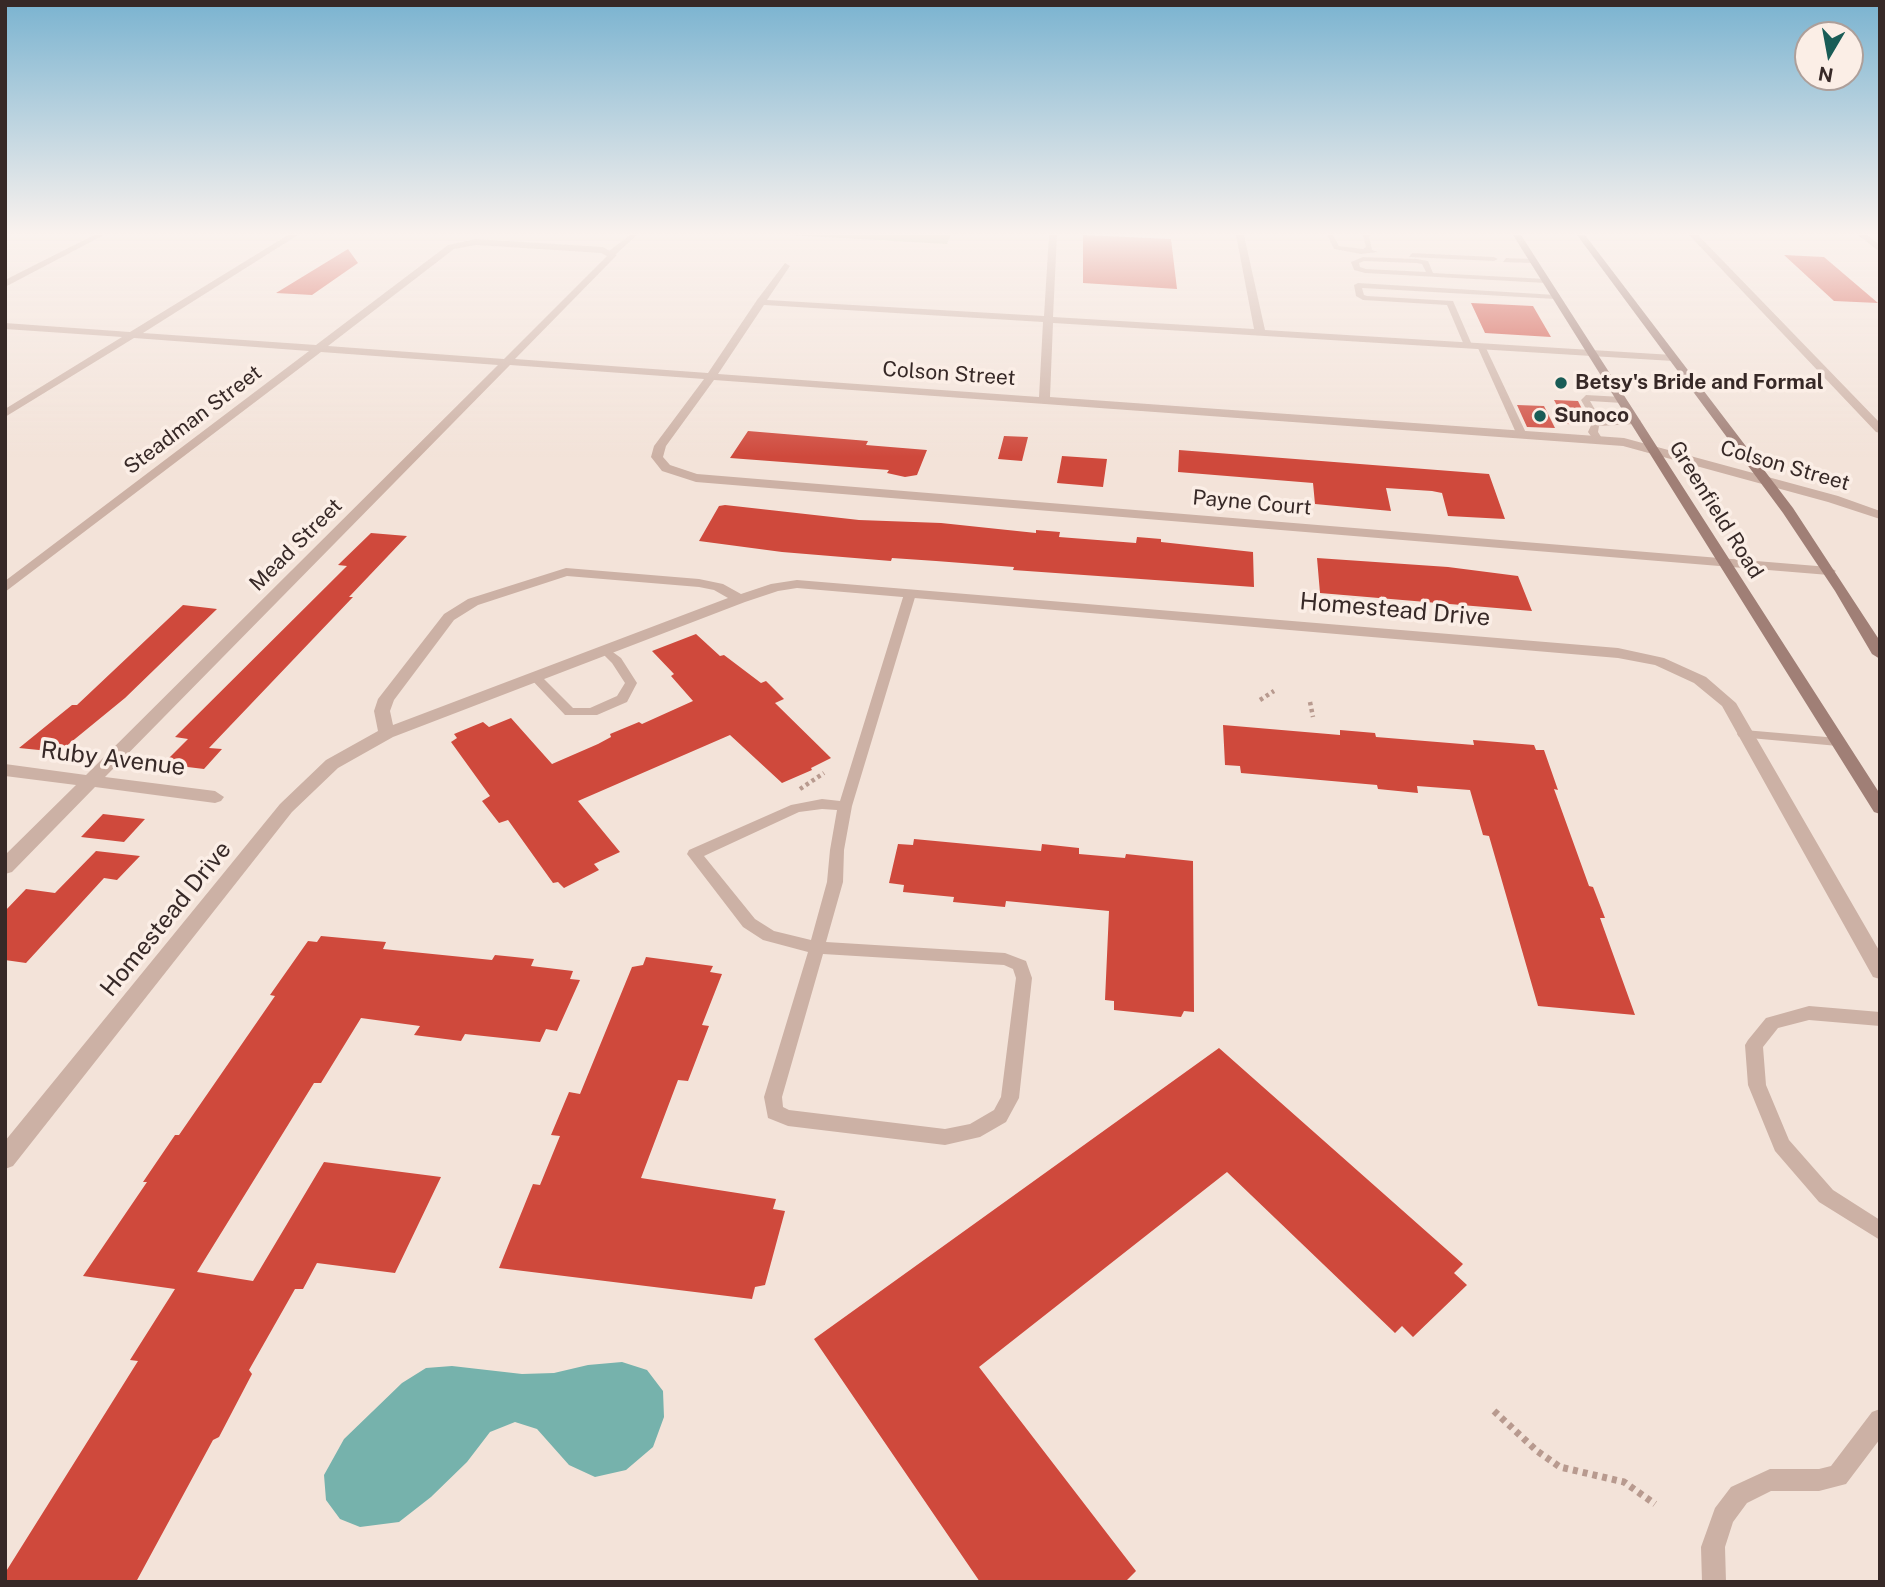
<!DOCTYPE html>
<style>
body{margin:0}
#map{position:relative;width:1885px;height:1587px;overflow:hidden;background:#f3e3d9;font-family:"Public Sans",sans-serif}
canvas{display:block}
.frame{position:absolute;inset:0;border:7px solid #372927;pointer-events:none}
.north{position:absolute;left:1794px;top:21px;width:70px;height:70px;box-sizing:border-box;background:#fbeee6;border:2px solid #ad9f9a;border-radius:50%;rotate:190deg;font-size:19px;font-weight:700;line-height:28px;text-align:center;color:#372927}
.north::after{content:'';display:block;margin:auto;width:24px;height:32px;background:#195c56;clip-path:polygon(50% 0,100% 100%,50% 72%,0 100%)}
</style>
<div id="map">
<canvas width="1885" height="1587"></canvas>
<div class="frame"></div>
<div class="north">N</div>
</div>
<script>
const context = document.querySelector('canvas').getContext('2d');
context.lineJoin = 'round';
function fill(path, color) { context.fillStyle = color; context.fill(path, 'evenodd'); }
const poly = rows => new Path2D(rows.map(r => 'M' + r).join(''));
function trace(path, color, width, dash) { context.strokeStyle = color; context.lineWidth = width; context.lineCap = dash ? 'butt' : 'round'; context.setLineDash(dash || []); context.stroke(path); }
function drawText(font, color, halo, rows, align = 'center') {
  context.font = font + ' "Public Sans",sans-serif'; context.lineWidth = 7; context.setLineDash([]); context.textBaseline = 'middle'; context.strokeStyle = halo; context.fillStyle = color; for (const [text, x, y, turn = 0] of rows) {
    context.save(); context.translate(x, y); context.rotate((+turn || 0) * Math.PI / 180); context.textAlign = isNaN(turn) ? turn : align; if (halo) context.strokeText(text, 0, 0); context.fillText(text, 0, 0); context.restore();
  }
}
fill(poly([
 [788,235,951,235,947,244]
]), '#bcc398');
fill(poly([
 [622,1362,647,1370,663,1391,664,1417,653,1447,626,1470,595,1477,569,1465,537,1429,515,1422,490,1432,467,1462,431,1497,399,1522,360,1527,340,1519,326,1500,324,1475,344,1439,402,1383,426,1368,452,1366,522,1374,554,1373,588,1365]
]), '#76b2ac');
fill(poly([
 [1083,235,1171,239,1177,289,1083,283],
 [348,249,358,263,312,295,276,293],
 [1784,255,1824,257,1878,303,1834,301],
 [1471,303,1533,306,1551,337,1485,333],
 [1554,400,1578,401,1589,423,1588,425,1567,424],
 [1517,405,1544,406,1555,428,1527,427],
 [748,431,868,441,866,445,927,450,917,475,905,477,887,473,889,470,730,458],
 [1004,436,1028,437,1022,461,998,459],
 [1179,450,1489,474,1505,519,1448,516,1442,493,1432,491,1386,488,1391,511,1315,504,1313,483,1178,472],
 [1062,456,1107,459,1103,487,1057,483],
 [725,505,859,520,941,523,1036,533,1036,530,1060,532,1059,537,1136,543,1137,537,1161,539,1161,542,1253,552,1254,587,1013,570,1014,567,936,561,892,558,891,561,782,552,699,541,719,506],
 [371,533,407,536,349,597,353,597,209,748,222,749,204,769,163,764,188,739,175,737,347,566,338,565],
 [1317,558,1448,567,1518,576,1532,611,1320,593],
 [183,605,217,609,125,698,59,752,19,748,72,705,77,705],
 [696,634,720,656,724,655,761,683,766,681,784,699,775,703,831,758,811,768,812,770,782,783,730,735,578,801,620,852,594,864,599,870,564,888,558,882,553,883,508,820,499,823,482,801,490,796,451,742,457,738,454,734,483,722,489,727,511,718,552,764,598,744,611,737,610,734,639,722,642,724,693,701,671,676,674,674,652,651],
 [1223,725,1340,735,1340,730,1375,733,1376,737,1474,745,1473,740,1534,745,1536,750,1544,750,1558,790,1554,789,1589,886,1593,887,1605,918,1600,918,1635,1015,1538,1006,1489,836,1483,835,1470,790,1417,786,1418,793,1378,789,1377,785,1241,773,1240,766,1225,765],
 [103,814,145,819,124,842,81,837],
 [914,839,1041,851,1042,844,1079,848,1079,854,1125,858,1126,854,1193,861,1194,1012,1184,1011,1181,1017,1114,1010,1114,1001,1105,1000,1109,911,1006,901,1005,907,953,902,954,897,903,892,904,885,889,883,898,844,913,845],
 [96,851,140,856,117,880,104,878,26,963,5,960,5,911,26,889,55,893],
 [321,936,386,942,383,949,492,960,495,955,534,959,531,966,573,971,570,979,580,980,557,1031,546,1029,540,1042,465,1034,461,1041,414,1035,420,1026,361,1018,321,1083,314,1083,197,1272,253,1281,324,1162,441,1177,395,1273,317,1263,303,1289,295,1289,249,1370,252,1374,219,1437,213,1440,136,1582,5,1582,5,1573,138,1361,130,1360,175,1289,83,1276,147,1182,143,1182,175,1135,179,1135,275,996,270,995,308,941,317,942],
 [646,957,713,966,710,972,722,974,702,1025,709,1026,688,1081,678,1080,641,1178,776,1199,773,1209,785,1211,765,1285,755,1287,752,1299,499,1268,533,1184,540,1185,560,1136,551,1135,569,1092,580,1094,632,967,643,965],
 [1219,1048,1463,1264,1454,1273,1467,1285,1413,1337,1402,1326,1395,1333,1227,1172,979,1367,1136,1571,1125,1582,980,1582,814,1339]
]), '#cf493c');
trace(poly([
 [1260,700,1274,691],
 [1310,702,1313,717],
 [800,789,824,773]
]), '#b89a8f', 4.5, [3.5, 3.5]);
trace(poly([
 [1494,1411,1537,1451,1560,1467,1624,1482,1655,1504]
]), '#b89a8f', 7, [5, 5]);
fill(poly([
 [630,235,637,235,615,255,609,255,609,251,630,235],
 [1327,235,1333,235,1339,246,1363,249,1366,247,1363,235,1369,235,1372,250,1378,252,1361,254,1334,249,1327,235],
 [1412,253,1494,257,1498,259,1494,261,1409,257,1412,253],
 [1363,257,1417,259,1428,261,1433,273,1546,279,1550,281,1546,283,1365,273,1354,270,1351,262,1363,257],
 [1364,261,1417,263,1422,264,1426,272,1366,269,1360,267,1359,263,1364,261],
 [1506,258,1534,259,1538,261,1534,263,1503,262,1506,258],
 [1358,283,1556,295,1560,297,1556,299,1362,288,1364,295,1367,296,1453,301,1472,345,1468,347,1464,345,1447,305,1363,300,1356,296,1354,285,1358,283],
 [1478,344,1485,346,1527,435,1525,437,1517,435,1477,346,1478,344],
 [1586,395,1622,397,1626,400,1622,403,1590,401,1601,420,1636,418,1641,421,1636,424,1599,426,1598,432,1603,440,1595,442,1588,432,1593,421,1581,400,1586,395],
 [910,591,916,594,852,806,844,850,843,882,826,942,1005,953,1026,961,1032,978,1019,1098,1006,1122,980,1137,945,1145,788,1126,768,1118,764,1097,808,952,763,940,743,927,687,854,689,850,791,805,822,799,840,801,904,594,910,591],
 [822,809,837,810,830,850,827,882,811,940,774,931,755,919,704,856,799,812,822,809],
 [823,954,1004,965,1013,969,1016,978,1001,1097,994,1110,970,1124,945,1129,789,1110,783,1107,782,1097,823,954],
 [606,647,621,658,637,683,627,702,597,715,565,715,529,677,535,673,539,674,573,708,590,708,617,696,625,683,612,663,600,651,606,647],
 [1744,730,1838,738,1845,742,1838,746,1739,737,1737,734,1739,731,1744,730],
 [1809,1006,1880,1012,1880,1026,1809,1020,1778,1028,1763,1047,1766,1085,1789,1140,1833,1190,1880,1220,1880,1240,1819,1202,1775,1151,1748,1085,1745,1045,1748,1040,1766,1018,1809,1006],
 [1880,1409,1880,1439,1846,1484,1819,1491,1771,1491,1747,1503,1733,1522,1725,1547,1726,1582,1702,1582,1701,1547,1715,1508,1731,1487,1770,1469,1819,1469,1831,1466,1872,1412,1880,1409]
]), '#ccb1a5');
fill(poly([
 [94,235,104,235,5,287,5,280,94,235],
 [288,235,298,235,143,333,316,345,448,245,476,239,603,247,617,255,515,359,708,373,757,300,785,263,790,266,767,300,1044,316,1049,235,1057,235,1053,317,1254,329,1236,235,1244,235,1265,330,1673,355,1678,358,1673,361,1053,323,1050,397,1624,438,1838,496,1880,511,1880,519,1828,502,1623,446,714,380,666,446,663,457,670,465,697,474,1829,567,1836,571,1829,575,696,482,662,471,651,457,654,446,704,379,510,365,105,777,215,791,224,797,221,801,215,803,95,787,12,872,5,874,5,855,76,785,5,776,5,764,86,775,498,365,321,352,5,592,5,581,309,351,134,338,5,417,5,409,122,337,5,329,5,323,130,332,288,235],
 [476,245,601,253,607,256,504,359,328,346,454,249,476,245],
 [764,305,1043,322,1039,397,718,374,764,305],
 [1689,235,1698,235,1880,423,1880,433,1876,432,1689,235],
 [1858,235,1867,235,1880,245,1880,252,1858,235],
 [566,568,699,579,723,584,741,594,771,584,797,580,1618,648,1664,658,1706,677,1736,703,1880,952,1880,979,1873,977,1722,706,1694,683,1655,665,1618,658,797,588,778,591,745,602,393,737,338,768,292,812,13,1166,5,1169,5,1141,280,804,326,760,378,731,374,711,378,699,444,614,468,599,566,568],
 [567,576,699,587,714,590,728,598,393,725,390,711,394,700,454,620,478,605,567,576]
]), '#ccb1a5');
fill(poly([
 [1513,235,1521,235,1880,794,1880,814,1874,812,1513,235],
 [1577,235,1585,235,1793,508,1880,641,1880,659,1872,654,1835,591,1783,513,1577,235]
]), '#a07f76');
const sky = context.createLinearGradient(0, 0, 0, 457);
sky.addColorStop(0, '#7ab3d0');
sky.addColorStop(0.51, '#faf2ee');
sky.addColorStop(1, '#faf2ee00');
context.fillStyle = sky;
context.fillRect(0, 0, 1885, 457);
for (const [x, y, r, color] of [
 [1561,383,7,"#195c56"],
 [1540,416,7,"#195c56"]
]) { const dot = new Path2D(); dot.arc(x, y, r, 0, 2 * Math.PI); context.fillStyle = color; context.fill(dot); trace(dot, '#fbeee6', 2.5); }
drawText('21px', '#372927', '#fbeee6', [
 ["Colson Street",949,374,4],
 ["Steadman Street",193,420,-37],
 ["Colson Street",1785,466,16],
 ["Payne Court",1252,503,5],
 ["Greenfield Road",1716,510,58],
 ["Mead Street",296,545,-45]
]);
drawText('bold 21px', '#372927', '#fbeee6', [
 ["Betsy's Bride and Formal",1575,383],
 ["Sunoco",1554,416]
], 'left');
drawText('24px', '#372927', '#fbeee6', [
 ["Homestead Drive",1395,610,5],
 ["Ruby Avenue",113,759,7],
 ["Homestead Drive",166,919,-51]
]);
</script>
